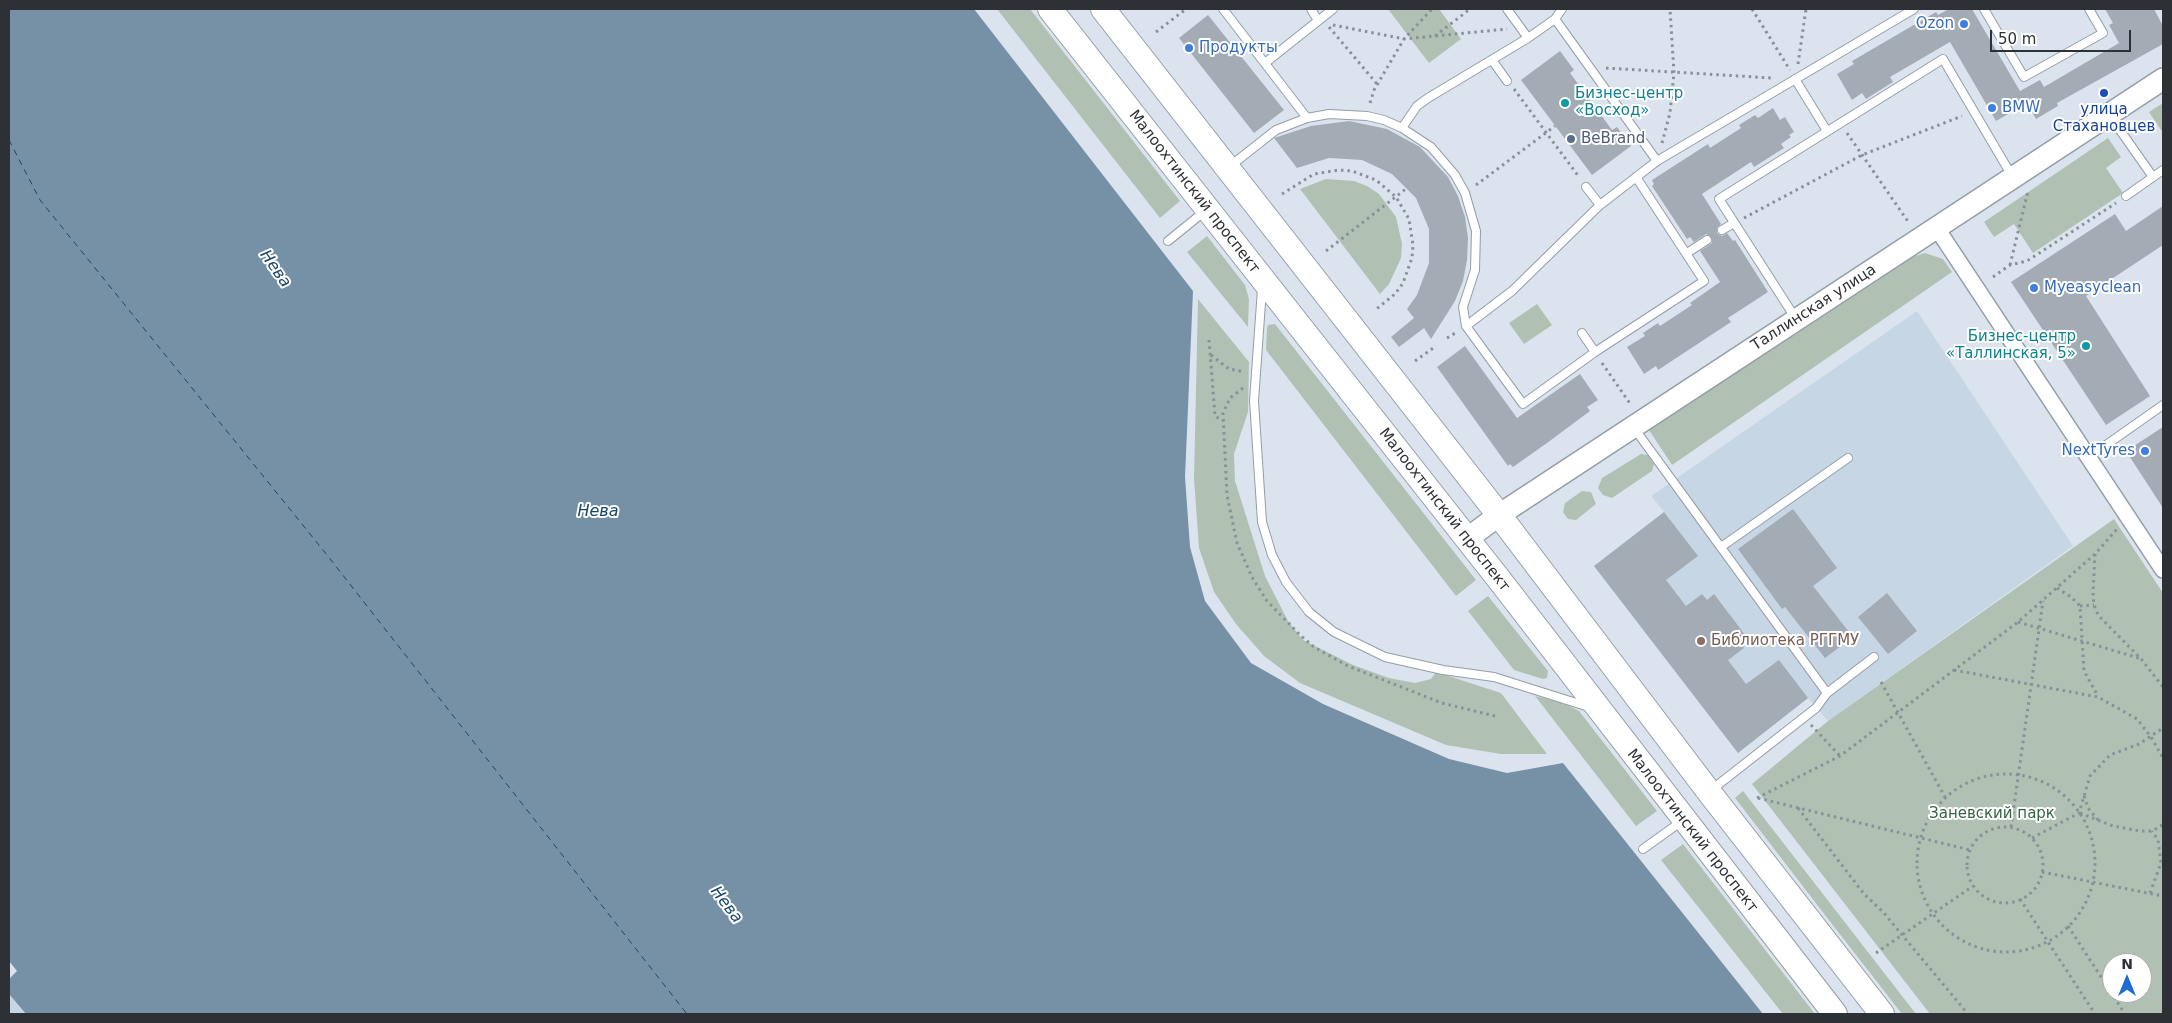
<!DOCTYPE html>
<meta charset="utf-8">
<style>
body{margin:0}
#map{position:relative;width:2172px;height:1023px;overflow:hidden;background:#dbe4ee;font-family:"DejaVu Sans",sans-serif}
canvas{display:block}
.frame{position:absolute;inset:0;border:10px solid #2d3034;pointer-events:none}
.north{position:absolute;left:2102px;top:953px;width:50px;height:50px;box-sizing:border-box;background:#fff;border:1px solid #abacae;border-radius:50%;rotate:0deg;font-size:14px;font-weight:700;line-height:20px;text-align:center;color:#2d3034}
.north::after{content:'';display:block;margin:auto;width:18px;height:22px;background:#1d6cd6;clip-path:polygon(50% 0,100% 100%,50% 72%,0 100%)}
.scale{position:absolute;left:1990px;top:30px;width:141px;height:22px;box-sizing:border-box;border:2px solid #2d3034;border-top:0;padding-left:6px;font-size:15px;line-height:18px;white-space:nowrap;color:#2d3034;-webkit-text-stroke:4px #fff;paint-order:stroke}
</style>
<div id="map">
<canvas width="2172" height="1023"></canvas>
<div class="frame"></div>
<div class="north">N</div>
<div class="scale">50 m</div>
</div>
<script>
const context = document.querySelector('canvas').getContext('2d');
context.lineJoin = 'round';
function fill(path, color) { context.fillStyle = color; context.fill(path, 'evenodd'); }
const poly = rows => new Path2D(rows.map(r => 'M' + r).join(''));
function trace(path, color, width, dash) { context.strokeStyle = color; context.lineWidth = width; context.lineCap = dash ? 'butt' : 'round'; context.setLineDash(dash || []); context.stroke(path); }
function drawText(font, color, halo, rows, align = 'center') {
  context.font = font + ' "DejaVu Sans",sans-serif'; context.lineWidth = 4; context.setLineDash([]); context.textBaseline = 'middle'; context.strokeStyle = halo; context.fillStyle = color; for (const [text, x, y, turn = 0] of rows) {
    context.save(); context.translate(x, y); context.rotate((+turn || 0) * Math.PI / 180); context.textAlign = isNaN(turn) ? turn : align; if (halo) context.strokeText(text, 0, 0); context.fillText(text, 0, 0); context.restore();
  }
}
fill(poly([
 [1917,311,2073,546,1828,721,1808,698,1738,753,1594,566,1664,512,1651,496],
 [9,994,26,1014,9,1014]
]), '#c7d6e4');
fill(poly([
 [997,9,1030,9,1180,201,1160,218],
 [1388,9,1439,9,1461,39,1429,63],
 [2163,103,2163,133,2149,112],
 [2108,138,2121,157,2106,168,2123,193,2033,253,2014,224,1994,237,1984,222],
 [1326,179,1354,181,1367,186,1379,194,1396,217,1402,244,1401,258,1389,284,1380,294,1300,189],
 [1207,236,1245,285,1249,299,1248,327,1187,252],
 [1925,253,1943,259,1952,272,1672,465,1649,430,1915,256],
 [1198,299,1249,362,1248,412,1234,454,1235,481,1265,576,1288,621,1303,640,1353,665,1389,678,1415,683,1431,679,1436,672,1501,693,1547,754,1501,754,1446,745,1300,683,1264,656,1236,624,1214,592,1199,548,1194,479],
 [1537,304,1552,325,1524,344,1509,323],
 [1275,324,1476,580,1456,596,1266,350,1267,328,1268,325],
 [1641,454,1648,455,1654,464,1652,471,1612,498,1603,495,1598,488,1602,478],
 [1582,491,1591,492,1596,504,1576,520,1568,519,1563,512,1565,503],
 [2114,519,2163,593,2163,1014,1930,1014,1752,784,1828,721],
 [2112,963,2142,963,2142,993,2112,993],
 [1488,596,1548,671,1547,678,1543,679,1514,670,1468,611],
 [1535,696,1563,703,1579,711,1657,811,1636,826],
 [1743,791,1885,974,1916,1014,1902,1014,1825,915,1735,798],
 [1683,844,1815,1014,1783,1014,1661,860]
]), '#b0c1b3');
fill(poly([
 [9,9,974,9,1193,291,1185,477,1190,547,1205,601,1251,663,1323,704,1449,759,1507,773,1563,763,1763,1014,26,1014,9,994,9,979,17,971,9,961]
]), '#7691a6');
trace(poly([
 [9,140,40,200,327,555,687,1014]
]), '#174766', 1, [6, 5]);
fill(poly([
 [1949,9,1972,9,2020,91,2040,80,2044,87,2119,43,2109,25,2113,23,2105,9,2154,9,2163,26,2163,44,2057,103,2058,106,2036,119,2027,103,1996,121,1950,42,1890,77,1893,82,1866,99,1862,93,1852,100,1837,74,1854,64,1852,61,1936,12,1938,15],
 [1208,15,1284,110,1254,133,1179,38],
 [1560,51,1574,70,1570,73,1612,130,1617,127,1631,146,1592,175,1521,80],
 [1773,108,1780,120,1785,117,1794,132,1789,135,1791,137,1781,144,1784,148,1754,167,1751,162,1702,194,1721,224,1717,228,1717,233,1722,236,1727,233,1733,241,1735,240,1768,292,1728,318,1731,322,1658,370,1656,366,1644,374,1627,347,1645,336,1643,333,1658,323,1660,326,1692,305,1690,303,1720,282,1700,251,1712,243,1711,237,1706,234,1694,242,1690,237,1687,239,1652,186,1654,184,1652,180,1708,144,1710,148,1741,128,1739,125,1755,115,1758,118],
 [1349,121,1387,129,1420,147,1448,177,1458,196,1465,217,1468,238,1467,260,1463,281,1455,301,1431,339,1424,328,1399,347,1391,337,1414,318,1407,309,1417,295,1429,263,1429,229,1416,198,1392,174,1362,160,1329,158,1297,168,1274,138,1311,126],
 [2163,206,2163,245,2086,296,2150,396,2106,425,2011,282,2115,214,2126,231],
 [1465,346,1517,418,1580,374,1598,400,1587,407,1590,411,1547,443,1513,467,1510,464,1508,466,1437,367],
 [2163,427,2163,508,2126,451],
 [1793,509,1837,568,1813,586,1853,637,1825,658,1785,607,1782,609,1738,549],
 [1664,512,1698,556,1666,580,1686,606,1702,594,1707,600,1714,594,1746,636,1739,642,1744,648,1728,660,1746,684,1779,660,1808,698,1738,753,1594,566],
 [1887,593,1917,631,1888,654,1858,617]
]), '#a3acb5');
const lane = poly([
 [1223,9,1307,118],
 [1311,9,1317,19],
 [1507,9,1528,38],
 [1984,9,2024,77,2103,33,2089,9],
 [1555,19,1657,161],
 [1492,60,1507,81],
 [1265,63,1333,9],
 [1795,79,1827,131],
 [2110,116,2153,177],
 [1402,128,1417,106,1428,98,1528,38,1555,19,1562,9],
 [1229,167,1276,130,1307,118,1329,114,1367,116,1384,120,1402,128,1431,147,1455,175,1465,193,1476,231,1475,270,1463,307,1466,326,1523,404,1595,352,1704,281,1636,177],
 [1586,187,1600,205],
 [2126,196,2163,170],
 [1722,230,1734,223],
 [1168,241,1205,211],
 [1687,253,1707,240],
 [1262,289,1254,401,1262,522,1272,555,1286,582,1309,612,1334,632,1385,657,1443,670,1494,677,1589,707],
 [1796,319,1719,199,1943,59,2012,176],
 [1466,326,1512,291,1600,205,1657,161,1914,9],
 [1582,333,1595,352],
 [1634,428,1827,693,1816,708,1710,791],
 [2089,457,2163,405],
 [1721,547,1848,458],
 [1827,693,1874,657],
 [1643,849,1682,821]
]);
const street = poly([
 [1936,227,2163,570]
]);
const secondary = poly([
 [1467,539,1499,515,2163,79]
]);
const primary = poly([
 [1050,9,1498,578,1835,1014],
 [1103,9,1499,515,1709,792,1882,1014]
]);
trace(lane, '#959ea6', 10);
trace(street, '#959ea6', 18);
trace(secondary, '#959ea6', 24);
trace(primary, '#959ea6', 26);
trace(poly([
 [1752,9,1790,70],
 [1333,25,1404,39,1507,29],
 [1329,27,1377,84],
 [1156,32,1186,9],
 [1435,36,1470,9],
 [1798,64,1806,9],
 [1606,68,1772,78],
 [1514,89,1579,177],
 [1370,103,1374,90,1404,39,1432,9],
 [1847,133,1909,223],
 [1662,143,1670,113,1674,73,1670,9],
 [1476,185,1555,126],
 [1282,194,1314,174,1339,170,1352,171,1376,180,1396,197,1409,219,1413,245,1412,258,1403,283,1395,294,1374,311],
 [1744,218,1862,155,1962,116],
 [1326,251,1407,188],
 [2010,265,2028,191],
 [1993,277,2010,265,2027,261,2116,203],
 [1447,338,1457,332],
 [1209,340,1215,416,1223,421],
 [1211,355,1229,369,1245,372],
 [1415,361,1436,346],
 [1602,363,1631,405],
 [1243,388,1230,398,1223,413,1227,495,1237,543,1252,577,1267,601,1300,635,1314,647,1348,666,1442,703,1499,717],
 [2095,554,2093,594,2094,605,2098,615,2142,660,2163,687],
 [2057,588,2071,597,2080,606,2084,671,2098,696],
 [2080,606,2094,605],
 [2018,622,2142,659],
 [1954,670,2098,697,2137,719,2151,737,2163,758],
 [1881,682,1945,797],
 [1811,725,1840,756],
 '1917 863a89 89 0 1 1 178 0a89 89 0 1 1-178 0Z',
 [2084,796,2088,808,2098,820],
 [1757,798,1840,756,2018,622,2095,554,2117,529],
 [1758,798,1970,850],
 [1798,808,1864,894,1883,912,1968,1014],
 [2080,813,2113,826,2140,831,2152,831,2161,826,2163,820],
 [2011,827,2043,601],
 '1967 865a38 38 0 1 1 76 0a38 38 0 1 1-76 0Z',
 [2032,838,2079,813,2090,776,2110,755,2139,744,2163,728],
 [2042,872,2163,896],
 [2150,893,2161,863,2158,840,2152,831],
 [2020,899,2095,1014],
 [2068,926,2125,1014],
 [1876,953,1973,886]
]), '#8a9097', 3, [2.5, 4]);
trace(lane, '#fff', 8);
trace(street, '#fff', 15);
trace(secondary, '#fff', 21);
trace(primary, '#fff', 24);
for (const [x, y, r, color] of [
 [1964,24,5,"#3f7fe0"],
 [1189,48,5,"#3f7fe0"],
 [2104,93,5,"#1a4fb4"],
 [1565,103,5,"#0f9aa8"],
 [1992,108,5,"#3f7fe0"],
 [1571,139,5,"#5c6f8a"],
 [2034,288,5,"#3f7fe0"],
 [2086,346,5,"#0f9aa8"],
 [2145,451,5,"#3f7fe0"],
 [1701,641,5,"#8d6e63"]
]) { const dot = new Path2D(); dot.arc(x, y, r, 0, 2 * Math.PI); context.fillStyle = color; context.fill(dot); trace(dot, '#fff', 2); }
drawText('15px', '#366cbe', '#fff', [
 ["Ozon",1954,24,"right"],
 ["Продукты",1199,48],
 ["BMW",2002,108],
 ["Myeasyclean",2044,288],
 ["NextTyres",2135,451,"right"]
], 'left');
drawText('15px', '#0d838f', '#fff', [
 ["Бизнес-центр",1575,94],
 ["«Восход»",1575,111],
 ["Бизнес-центр",2076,337,"right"],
 ["«Таллинская, 5»",2076,354,"right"]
], 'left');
drawText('15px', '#164399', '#fff', [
 ["улица",2104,110],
 ["Стахановцев",2104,127]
]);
drawText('15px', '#4e5e75', '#fff', [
 ["BeBrand",1581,139]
], 'left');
drawText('15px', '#2d3034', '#fff', [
 ["Малоохтинский проспект",1194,192,52],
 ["Таллинская улица",1814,308,-33],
 ["Малоохтинский проспект",1444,510,52],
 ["Малоохтинский проспект",1692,831,52]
]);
drawText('15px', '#785e54', '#fff', [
 ["Библиотека РГГМУ",1711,641]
], 'left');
drawText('15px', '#366342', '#fff', [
 ["Заневский парк",1992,814]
]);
drawText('italic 16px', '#174766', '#fff', [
 ["Нева",275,269,55],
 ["Нева",598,512],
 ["Нева",726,905,53]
]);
</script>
